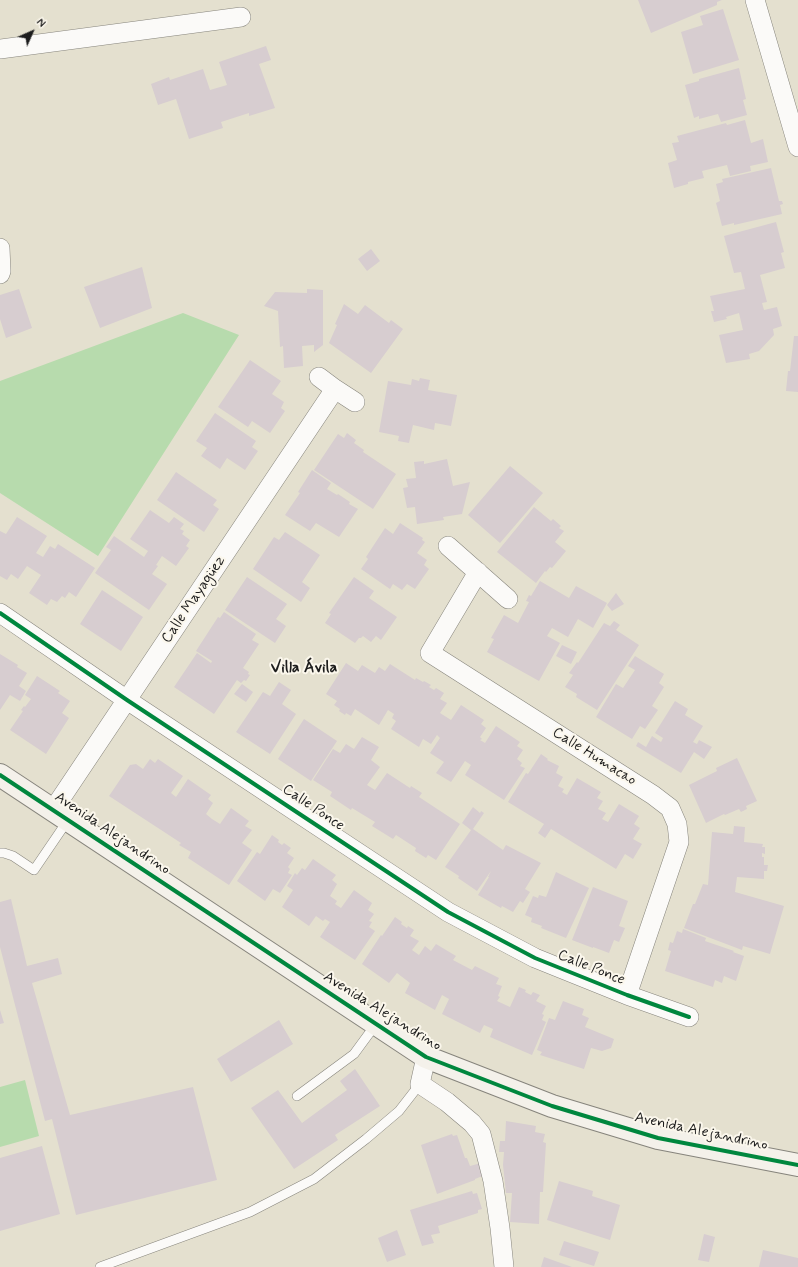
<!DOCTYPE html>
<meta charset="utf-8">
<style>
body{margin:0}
#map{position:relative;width:798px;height:1267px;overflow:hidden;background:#e4e0cf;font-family:Mynerve,sans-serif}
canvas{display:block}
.north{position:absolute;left:12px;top:12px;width:40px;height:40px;-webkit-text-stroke:3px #fbf7ec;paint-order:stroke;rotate:45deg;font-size:11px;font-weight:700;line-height:16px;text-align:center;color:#1c1c1c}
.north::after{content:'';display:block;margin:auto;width:14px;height:18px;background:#1c1c1c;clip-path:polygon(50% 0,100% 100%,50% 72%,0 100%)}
</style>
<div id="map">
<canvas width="798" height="1267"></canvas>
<div class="north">N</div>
</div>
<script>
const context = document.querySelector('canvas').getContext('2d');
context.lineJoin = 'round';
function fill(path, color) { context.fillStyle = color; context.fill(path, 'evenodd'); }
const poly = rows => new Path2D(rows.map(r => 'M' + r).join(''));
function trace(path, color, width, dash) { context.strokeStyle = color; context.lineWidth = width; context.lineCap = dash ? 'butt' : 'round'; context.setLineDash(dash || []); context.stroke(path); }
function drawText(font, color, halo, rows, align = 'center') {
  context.font = font + ' Mynerve,sans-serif'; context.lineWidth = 4; context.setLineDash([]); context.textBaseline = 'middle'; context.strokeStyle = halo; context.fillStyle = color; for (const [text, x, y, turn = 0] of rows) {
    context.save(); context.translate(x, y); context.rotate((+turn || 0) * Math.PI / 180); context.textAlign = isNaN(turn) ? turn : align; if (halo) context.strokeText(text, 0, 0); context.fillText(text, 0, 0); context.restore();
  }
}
fill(poly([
 [183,313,239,335,98,556,0,493,0,381],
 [25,1080,39,1136,0,1147,0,1087]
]), '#b7dbad');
fill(poly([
 [638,0,722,0,717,2,717,5,651,33],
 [723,9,739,60,693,74,681,32,703,25,700,16],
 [266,46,271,60,259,64,275,108,249,116,249,113,221,122,223,128,189,139,176,99,158,105,151,84,169,77,170,80,203,69,210,90,227,85,219,62],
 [739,68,746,99,743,100,747,115,721,122,718,114,699,119,699,116,694,118,685,85,699,81,699,79],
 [745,120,751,143,763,139,768,162,750,166,751,171,730,176,727,165,702,171,704,178,688,182,688,184,674,188,668,163,677,160,672,143,679,142,677,136,726,123,727,125],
 [771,168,779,201,782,201,783,204,780,205,782,214,734,225,734,223,722,226,716,203,720,201,716,184,723,182,722,179],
 [776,222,784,252,781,253,785,268,760,275,767,302,762,303,764,310,777,307,782,326,773,329,774,335,759,351,749,354,750,359,726,363,719,335,743,330,739,313,726,317,727,319,714,322,711,311,714,311,710,296,745,289,741,272,734,273,724,236],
 [371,249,380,261,367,271,358,259],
 [142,267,152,308,100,328,84,287],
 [19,289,32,328,6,338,0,319,0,295],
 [307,289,323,290,323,345,314,352,314,345,302,346,303,366,284,368,283,346,280,347,278,311,264,306,275,292,307,293],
 [344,304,358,314,365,305,389,323,391,320,403,329,371,373,329,343,337,325,335,324],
 [794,336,798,336,798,392,786,391,788,371,790,371],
 [250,360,281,381,272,394,284,402,281,408,285,411,270,433,252,421,248,427,218,407],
 [420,378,430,380,428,390,457,395,451,426,435,423,434,430,413,425,409,443,398,441,399,436,379,432,388,381,411,385,412,379,419,381],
 [215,413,256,441,252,447,258,451,245,470,227,458,220,469,201,456,207,448,196,441],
 [347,433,356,440,354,443,364,450,363,452,396,474,373,509,314,470,338,434,344,438],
 [447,459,453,486,470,482,462,514,443,517,444,520,417,524,415,507,407,508,403,488,408,487,406,479,416,478,414,462,424,461,424,464],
 [510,466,543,493,500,543,468,515],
 [312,470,331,483,327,489,337,495,338,494,350,502,349,504,358,509,339,537,316,523,310,531,285,515,300,493,298,492],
 [176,472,217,500,213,505,219,509,204,532,157,500],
 [534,507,551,521,553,519,561,526,559,528,564,531,555,542,566,551,552,568,550,567,546,572,545,571,536,583,497,552],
 [150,510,169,523,174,517,184,524,180,529,184,531,182,534,190,540,186,546,189,548,176,566,162,556,156,565,158,566,152,574,167,584,149,610,95,573,111,550,106,547,114,536,144,557,148,551,130,539],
 [17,517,47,536,36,553,43,557,50,546,55,549,58,544,95,568,76,597,69,592,65,598,62,596,57,602,51,599,47,605,29,593,41,575,27,566,18,579,11,574,7,580,0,576,0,531,6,534],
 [400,523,423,538,422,540,425,542,417,553,427,560,424,565,429,569,415,589,407,584,402,590,393,584,390,589,361,569,368,559,366,557,385,528,393,534],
 [285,532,320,555,302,582,310,588,301,602,253,569,274,537,279,540],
 [247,577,287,604,276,619,286,626,275,643,225,610],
 [354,577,374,591,369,598,397,617,381,640,376,636,371,642,363,636,361,638,359,638,355,643,325,623,331,614,329,613],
 [540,581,569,598,576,586,607,603,593,628,578,619,568,637,552,628,547,636,560,643,539,681,487,652,494,639,491,638,504,615,518,623,529,602,526,601,529,595,531,596],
 [102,590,143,617,121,651,80,624],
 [616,593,624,604,612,611,607,605],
 [224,612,256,634,252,640,259,644,243,668,249,672,248,674,250,675,246,681,244,680,241,683,237,680,214,714,174,687,197,653,211,663,212,661,196,651,218,617,220,618],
 [614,621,620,625,616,630,639,645,597,710,576,697,577,694,565,687,573,675,569,673,577,662,578,663,604,623,610,626],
 [562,645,577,652,571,664,556,656],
 [0,654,18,665,17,667,27,673,19,686,26,691,20,701,10,695,0,710],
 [635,656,664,674,659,683,664,687,652,706,658,710,645,729,640,726,632,739,596,717,616,684,623,688,635,670,628,666],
 [346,663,358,671,362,665,375,673,379,667,385,671,390,664,415,680,416,678,423,682,424,681,431,685,429,687,434,690,436,688,444,693,440,699,447,703,440,713,451,720,461,705,484,720,481,724,486,728,480,737,482,739,480,740,485,743,496,726,520,742,517,746,523,750,517,759,522,763,520,766,525,768,504,800,465,775,471,765,465,761,451,782,436,773,444,762,430,753,440,738,437,735,431,744,423,739,419,747,391,729,396,721,392,718,394,714,388,710,379,725,355,709,351,716,346,713,345,715,339,711,340,709,334,705,337,701,326,694],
 [37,676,60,691,58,693,70,701,62,713,69,718,46,754,10,730,23,711,21,710,24,706,25,707,31,699,25,695],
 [279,682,291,690,282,704,296,714,270,754,236,732,263,692,270,696],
 [242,684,253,692,246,702,234,694],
 [675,701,688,709,685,715,703,726,693,742,697,744,699,740,712,747,704,759,694,752,681,773,636,746,638,742,646,747,652,736,661,742,663,738,655,733],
 [304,719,337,741,311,781,278,759],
 [362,737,379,747,371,760,380,767,367,785,375,790,387,773,410,788,411,786,422,793,419,797,460,824,436,860,428,855,426,858,415,851,416,848,396,835,393,839,372,826,375,822,352,808,351,810,330,796,332,792,313,780,333,749,340,753,346,744,354,749],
 [541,754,548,759,547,760,559,766,556,773,563,777,558,786,564,789,562,792,567,795,577,778,601,792,597,798,603,801,598,809,606,813,602,819,608,822,619,804,639,816,634,824,640,828,633,839,642,844,633,859,625,854,616,869,551,829,545,838,538,833,544,824,508,802,526,773,528,774],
 [737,758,757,801,746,806,747,809,741,812,739,809,725,815,724,814,706,823,689,785,717,771,716,768],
 [150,759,155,763,158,759,183,776,171,793,176,797,188,779,211,795,208,799,213,803,206,814,212,819,220,824,231,808,249,821,245,826,252,830,242,843,252,850,229,885,188,858,191,852,179,845,181,843,109,796,130,765,136,764,143,769],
 [473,807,480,813,481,811,484,813,473,829,503,850,506,845,541,863,525,889,530,892,523,903,520,901,513,912,502,906,501,908,478,895,489,877,488,877,491,871,477,891,458,878,459,876,445,867,471,830,462,823],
 [734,826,745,827,744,842,763,844,762,847,765,847,765,854,762,853,762,857,764,857,764,865,768,865,767,871,764,871,764,879,737,877,735,892,784,906,770,954,743,946,742,950,684,928,693,904,695,904,703,884,708,885,712,832,733,834],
 [272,835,279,840,278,842,282,845,284,843,291,848,287,853,294,858,288,867,290,869,288,873,292,875,280,893,273,889,265,901,237,881,257,852,260,854],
 [313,859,336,875,332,880,337,884,330,896,337,901,335,904,341,908,354,890,372,903,368,910,374,914,369,921,372,922,369,927,375,931,355,960,320,937,330,922,325,919,323,921,316,916,309,926,282,907,293,890,287,886,295,873,297,875,302,868,305,870],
 [556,872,589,888,566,938,541,928,542,926,531,922,532,918,525,915,533,896,538,898,539,895,546,897],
 [593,887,628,901,619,926,625,928,619,942,614,940,609,953,593,947,593,948,572,940],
 [11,899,27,966,58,958,62,974,32,983,70,1115,193,1087,217,1180,76,1215,52,1119,45,1121,0,947,0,902],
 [395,917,402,922,401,924,407,928,408,926,414,930,410,936,419,941,412,950,419,955,425,946,431,951,436,944,456,956,453,960,472,970,475,966,499,978,496,984,502,986,498,996,500,997,497,1001,510,1007,519,987,526,990,525,992,531,995,533,992,540,995,536,1001,546,1006,542,1014,544,1015,542,1020,546,1022,532,1055,490,1037,493,1029,484,1025,480,1033,442,1014,449,999,442,995,435,1010,405,993,410,983,397,973,389,983,362,964,381,935,382,936],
 [683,929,706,938,705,941,734,951,733,952,744,956,736,981,724,976,722,983,715,980,713,987,665,971,671,951,668,950,670,942,673,943,677,931,682,933],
 [563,1001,584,1009,582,1015,589,1018,585,1027,614,1039,611,1048,602,1051,591,1048,584,1069,540,1055,542,1052,537,1050,549,1018,555,1020],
 [0,1010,4,1023,0,1024],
 [279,1020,293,1044,231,1082,217,1059],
 [355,1069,380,1106,335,1135,338,1140,294,1169,251,1108,278,1090,302,1123,347,1090,340,1081],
 [506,1121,536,1126,535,1132,545,1134,543,1142,546,1143,543,1192,540,1192,539,1224,510,1222,512,1193,506,1193,503,1165,504,1152,499,1152,500,1141,505,1141],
 [452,1134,453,1136,457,1135,465,1158,467,1158,470,1166,481,1163,485,1175,475,1179,475,1180,437,1194,421,1145],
 [42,1146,60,1214,0,1231,0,1158],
 [559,1181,593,1191,592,1196,620,1205,610,1240,547,1220],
 [472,1191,473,1194,477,1193,482,1209,478,1210,478,1213,438,1226,440,1233,431,1235,434,1243,422,1246,410,1210],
 [397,1230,406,1255,387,1262,378,1238],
 [704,1234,715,1237,709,1262,698,1260],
 [564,1241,599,1252,594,1266,559,1255],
 [763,1250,798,1258,798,1267,759,1267],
 [544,1257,572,1267,541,1267]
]), '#d7cdd0');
const lane = poly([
 [0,853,4,853,13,856,34,870,68,820],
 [297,1096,354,1054,376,1024],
 [100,1267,250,1212,314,1179,366,1139,399,1111,420,1084]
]);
const street = poly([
 [755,0,798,147],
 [0,49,241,17],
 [0,248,1,271,0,274],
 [319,377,335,389,355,402],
 [448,546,508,599],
 [478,572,430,653,653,795,670,808,677,824,679,842,627,995],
 [0,613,127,700,448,912,535,958,627,995,689,1017],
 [53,810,335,389],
 [426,1057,420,1084,447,1102,472,1123,481,1134,493,1181,500,1228,504,1267]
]);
const secondary = poly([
 [0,775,426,1057,552,1106,658,1138,798,1165]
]);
trace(lane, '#86847c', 10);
trace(street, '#86847c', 20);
trace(secondary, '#86847c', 24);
trace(lane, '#fbfaf8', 9);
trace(street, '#fbfaf8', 19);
trace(secondary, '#f4f1ea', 22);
trace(poly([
 [0,613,127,700,448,912,535,958,627,995,689,1017],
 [0,775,426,1057,552,1106,658,1138,798,1165]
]), '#00873e', 4);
drawText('15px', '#1c1c1c', '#fbf7ec', [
 ["Calle Mayagüez",194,600,-56],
 ["Calle Humacao",594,757,32],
 ["Calle Ponce",313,808,34],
 ["Avenida Alejandrino",112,834,34],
 ["Calle Ponce",591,968,22],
 ["Avenida Alejandrino",382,1012,32],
 ["Avenida Alejandrino",701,1132,12]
]);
drawText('bold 16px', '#1c1c1c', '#fbf7ec', [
 ["Villa Ávila",304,669]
]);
</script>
